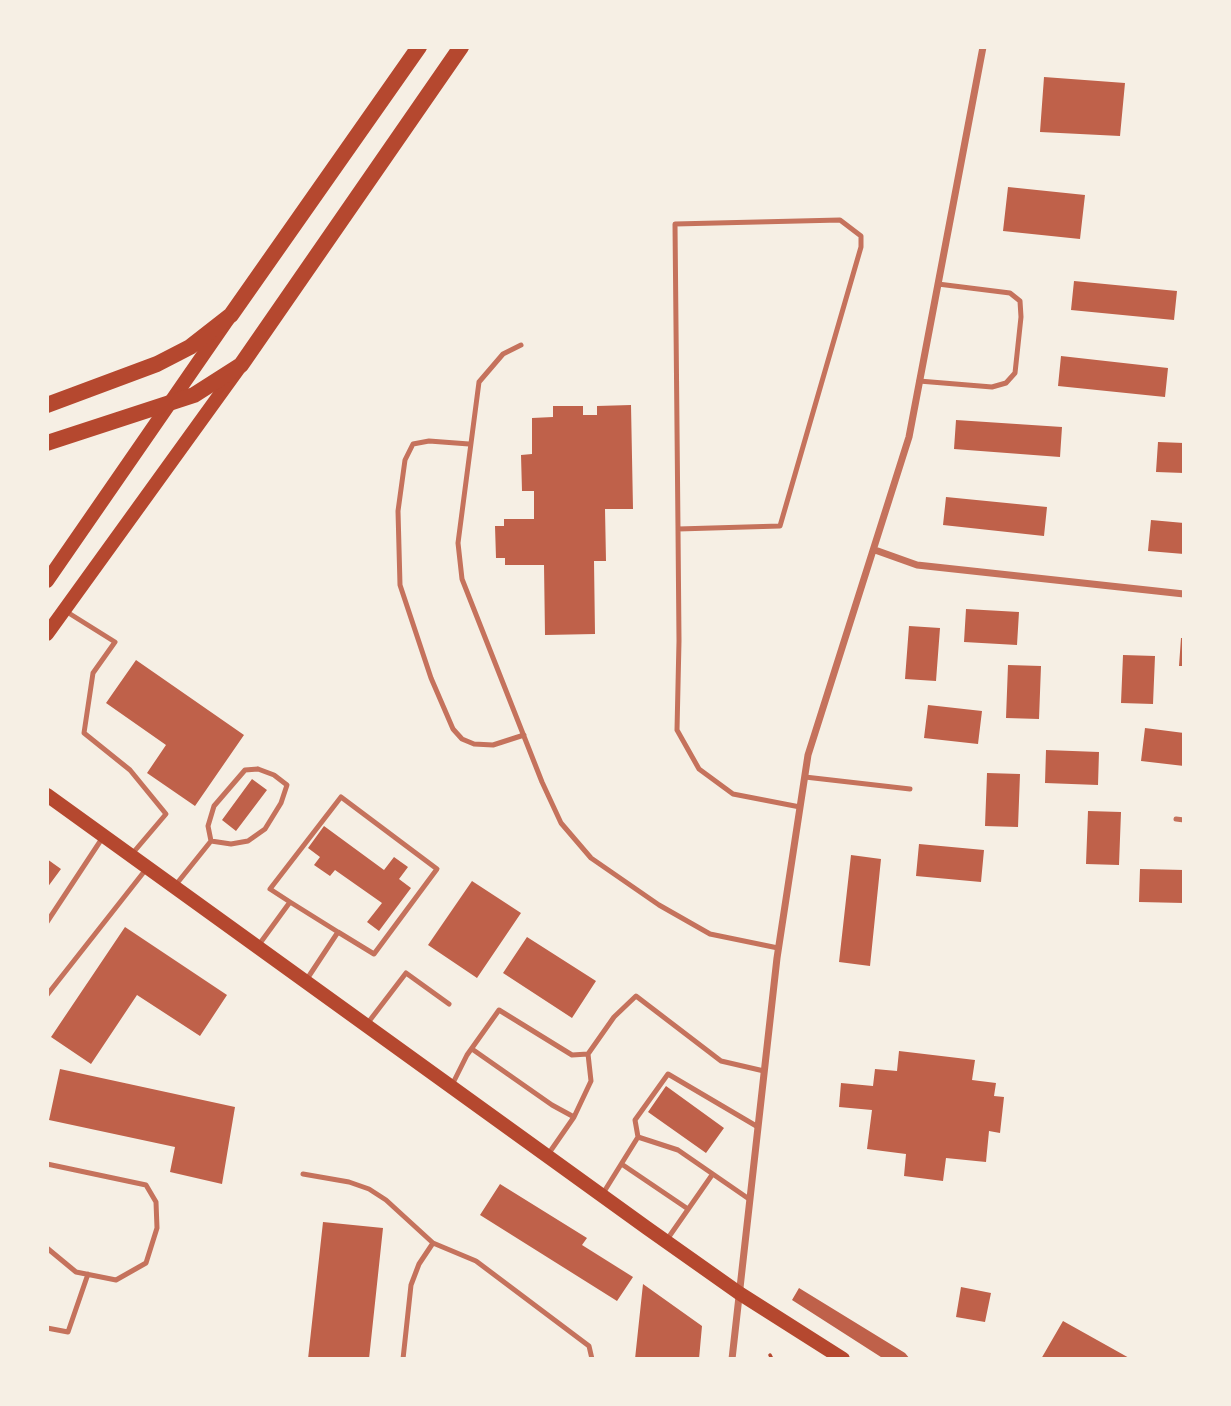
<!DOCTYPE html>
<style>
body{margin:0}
#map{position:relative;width:1231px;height:1406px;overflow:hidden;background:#f6efe4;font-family:"Titillium Web",sans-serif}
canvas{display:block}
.frame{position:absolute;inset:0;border:49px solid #f6efe4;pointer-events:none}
</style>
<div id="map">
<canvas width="1231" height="1406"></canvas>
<div class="frame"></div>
</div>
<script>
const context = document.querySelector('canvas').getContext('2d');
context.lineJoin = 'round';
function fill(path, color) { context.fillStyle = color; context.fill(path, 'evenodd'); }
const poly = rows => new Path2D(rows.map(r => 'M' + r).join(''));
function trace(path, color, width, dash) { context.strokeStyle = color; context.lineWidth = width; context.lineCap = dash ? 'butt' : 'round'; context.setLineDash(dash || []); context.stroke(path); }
fill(poly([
 [1044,77,1125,83,1120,136,1040,132],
 [1008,187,1085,195,1080,239,1003,231],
 [1074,281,1177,291,1174,320,1071,310],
 [1061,356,1168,368,1165,397,1058,386],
 [631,405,633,509,605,509,606,561,594,561,595,634,545,635,544,565,505,565,505,558,496,558,495,526,504,526,504,519,534,519,534,491,522,491,521,455,532,454,532,418,553,417,553,406,583,406,583,415,597,415,597,406],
 [956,420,1062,427,1060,457,954,449],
 [1158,442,1184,443,1184,473,1156,472],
 [946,497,1047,507,1044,536,943,525],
 [1151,520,1184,523,1184,554,1148,551],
 [966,609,1019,612,1017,645,964,642],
 [909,626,940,628,936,681,905,679],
 [1181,638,1184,638,1184,666,1179,666],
 [1123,655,1155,656,1153,704,1121,703],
 [136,660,244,735,195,806,147,773,166,745,106,703],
 [1008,665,1041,666,1039,719,1006,718],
 [928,705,982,711,978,744,924,738],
 [1145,728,1184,733,1184,766,1141,761],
 [1046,750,1099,752,1098,785,1045,783],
 [987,773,1020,774,1018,827,985,826],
 [252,779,267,790,236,831,222,820],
 [1088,811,1121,812,1119,865,1086,864],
 [324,826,384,870,394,857,408,867,399,879,411,888,379,931,367,922,382,903,335,870,330,876,314,865,320,857,308,848],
 [919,844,984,850,981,882,916,876],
 [851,855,881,859,870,966,839,962],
 [47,859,61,869,47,888],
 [1140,869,1184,870,1184,903,1139,902],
 [472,881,521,913,477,978,428,945],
 [125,927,227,995,200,1036,137,995,91,1064,51,1037],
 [527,937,596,981,572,1018,503,973],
 [899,1051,975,1060,972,1080,996,1083,994,1096,1004,1097,1000,1133,989,1131,986,1162,946,1158,943,1181,904,1176,906,1154,867,1149,872,1110,839,1107,841,1083,873,1086,875,1069,897,1071],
 [60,1069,235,1107,222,1184,170,1172,175,1147,49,1120],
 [666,1086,724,1128,706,1153,648,1112],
 [500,1184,587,1238,582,1245,633,1277,617,1301,480,1215],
 [323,1222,383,1228,369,1359,308,1359],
 [643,1284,702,1326,699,1359,635,1359],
 [961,1287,991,1293,985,1322,956,1317],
 [799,1288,905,1353,910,1359,884,1359,792,1300],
 [1063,1321,1131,1359,1041,1359]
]), '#bf614a');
trace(poly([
 [770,1355,772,1359]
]), '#b5482f', 3.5);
trace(poly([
 [521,345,503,354,479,382,458,543,462,579,542,782,561,823,591,858,659,905,710,934,778,948],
 [919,381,992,387,1006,383,1015,373,1021,317,1020,301,1010,293,938,284],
 [469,444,429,441,413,444,405,460,398,511,400,585,431,678,453,729,462,739,474,744,493,745,524,735],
 [678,529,780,526,861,247,861,236,840,220,675,224,678,529,679,641,677,730,699,769,733,794,800,807],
 [67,612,115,642,93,673,84,733,130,770,166,814,132,854],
 [258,769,274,775,287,785,281,803,265,829,248,841,231,844,211,841,208,826,214,806,245,770,258,769],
 [805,777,910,789],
 [1176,819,1184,820],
 [174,887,211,841],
 [290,902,338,932],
 [47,922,103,837],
 [258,946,290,902,270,889,341,797,437,869,374,954,338,932,307,979],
 [47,995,147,868],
 [367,1024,406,973,449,1004],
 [472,1049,552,1105,574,1117],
 [452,1085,467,1055,499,1010,572,1055,588,1054,614,1017,636,996,721,1061,764,1071],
 [638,1137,678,1150,749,1199],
 [547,1156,574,1117,591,1081,588,1054],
 [47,1164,146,1185,156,1202,157,1228,146,1263,116,1280,76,1272,47,1248],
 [623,1165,688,1209],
 [303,1174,349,1182,369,1189,386,1200,433,1243],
 [602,1195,638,1137,635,1120,668,1074,758,1127],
 [666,1241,712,1175],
 [47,1328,68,1332,88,1274],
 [403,1359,411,1285,419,1264,433,1243,476,1261,589,1346,592,1359]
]), '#c5725c', 5);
trace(poly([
 [875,550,917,565,1184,594],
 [732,1359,777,958,808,755,909,437,983,47]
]), '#c5725c', 7);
trace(poly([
 [47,581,228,319],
 [47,634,239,368],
 [47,795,647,1228,739,1293,843,1359]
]), '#b5482f', 14);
trace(poly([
 [47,405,157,364,190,347,231,315,419,47],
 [47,443,194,395,241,365,461,47]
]), '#b5482f', 16);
</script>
